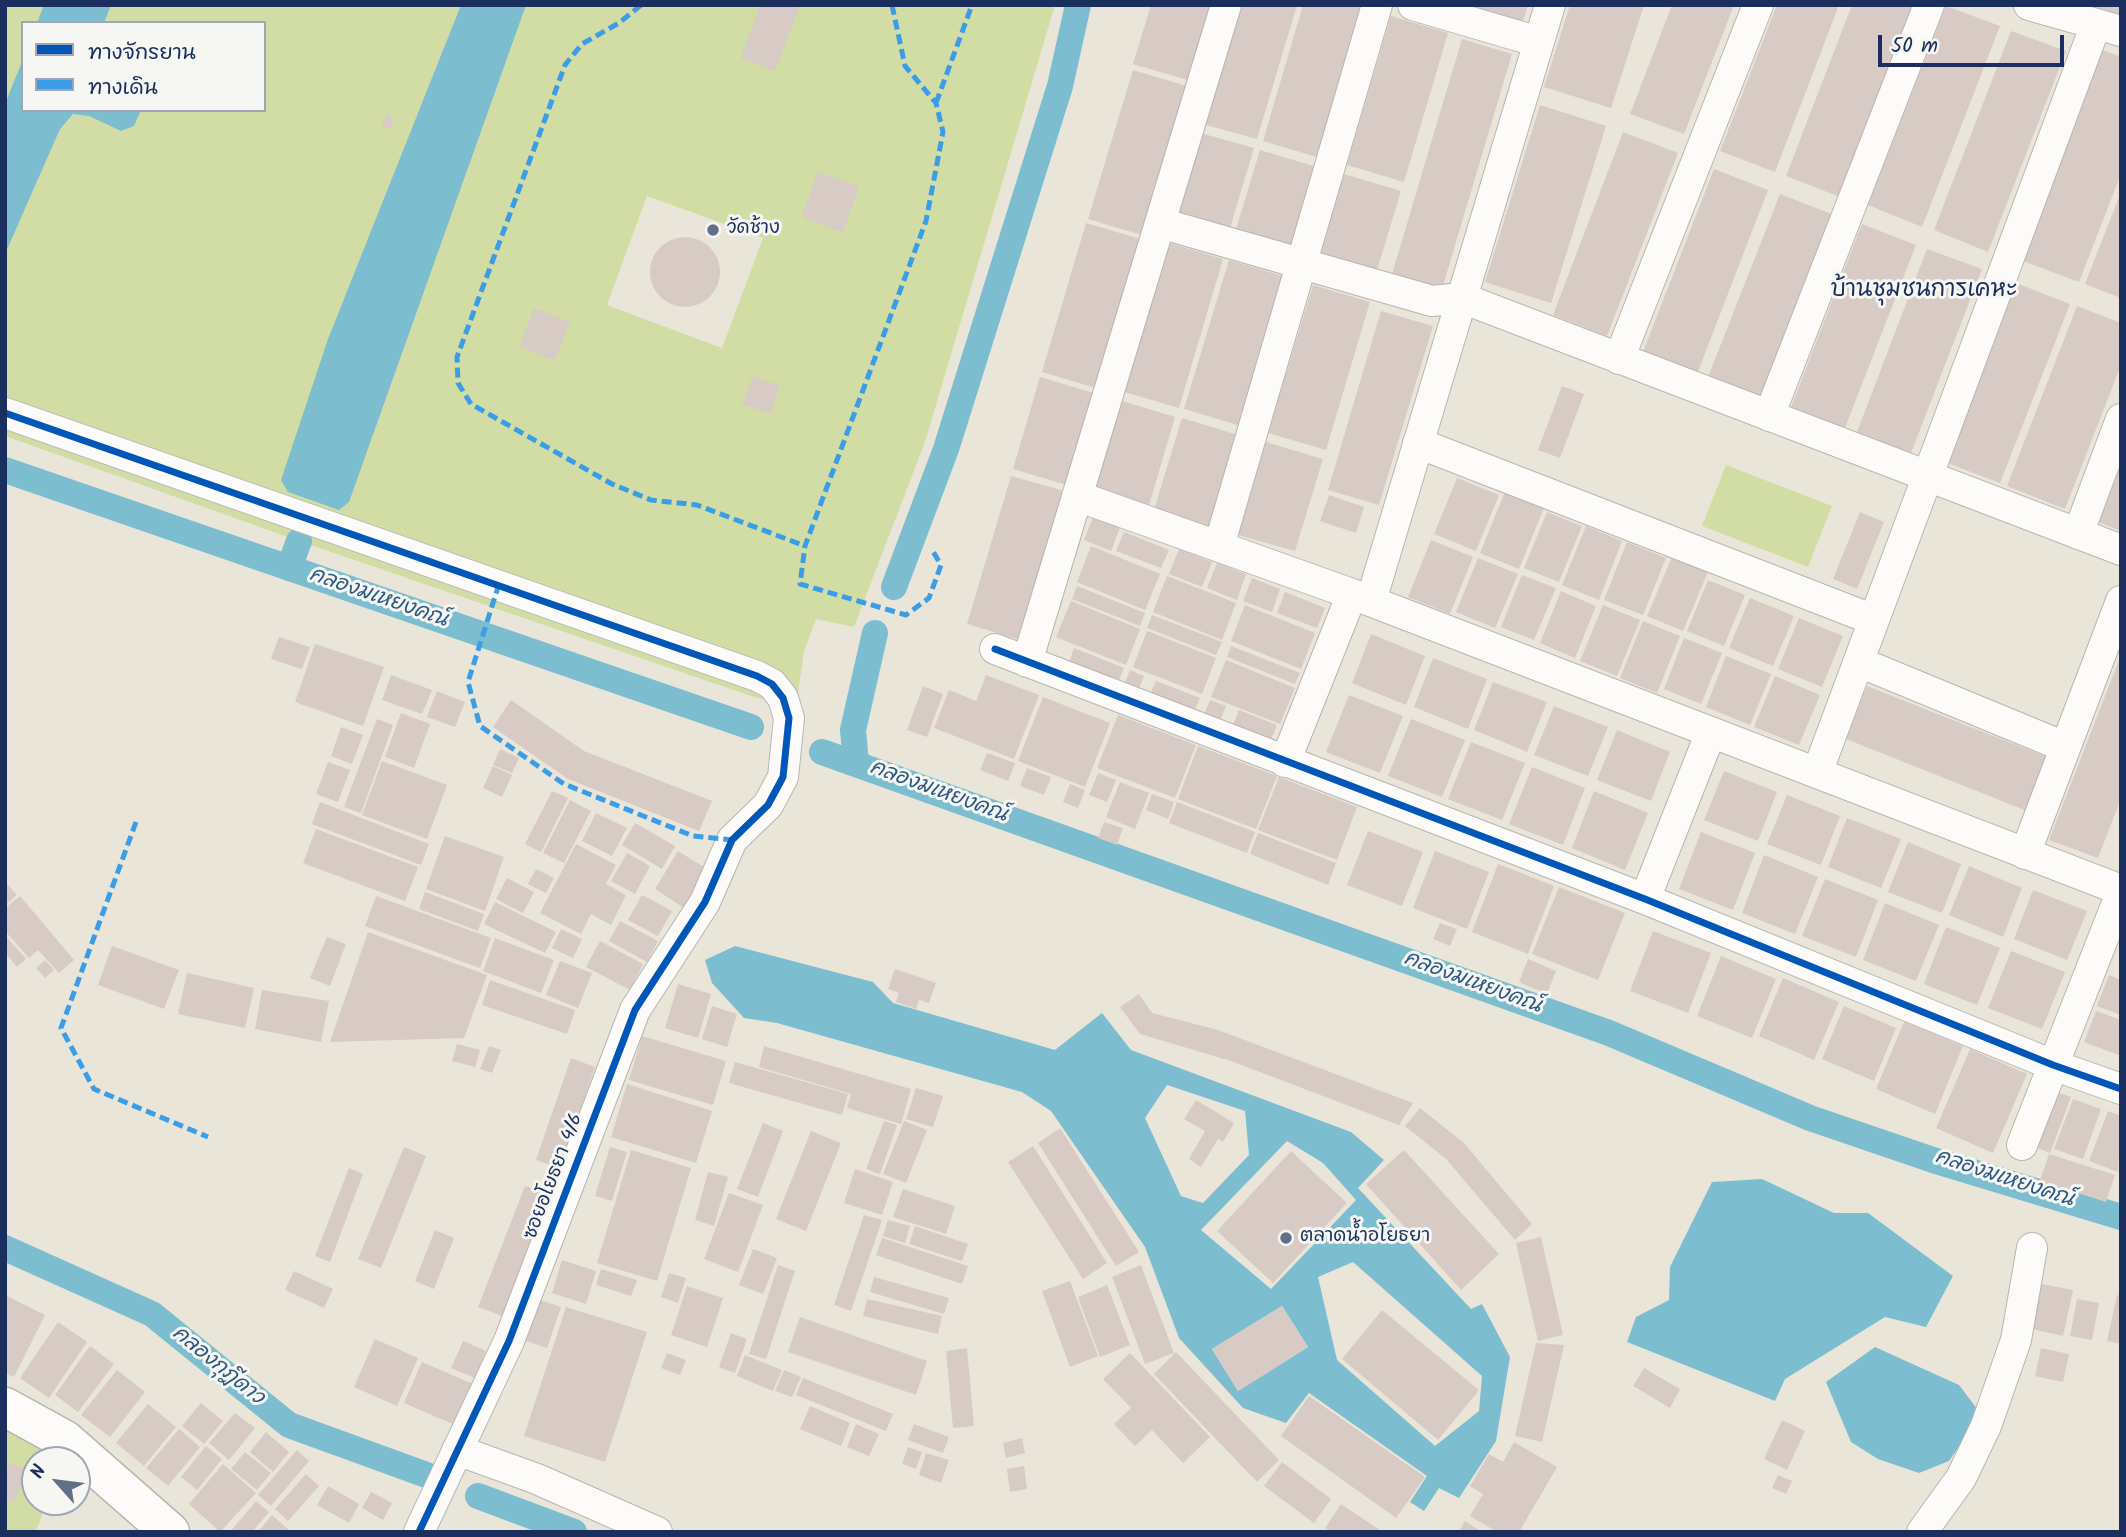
<!DOCTYPE html>
<meta charset="utf-8">
<style>
body{margin:0}
#map{position:relative;width:2126px;height:1537px;overflow:hidden;background:#e9e6d9;font-family:Kalam,"Playpen Sans Thai",sans-serif}
canvas{display:block}
.frame{position:absolute;inset:0;border:7px solid #1b2f5e;pointer-events:none}
.legend{position:absolute;left:21px;top:21px;width:245px;height:91px;box-sizing:border-box;background:#f6f6f2;border:2px solid #9ea6b7;margin:0;padding:9px 12px;list-style:none;font-size:21px;color:#1b2f5e}
.legend li{display:flex;align-items:center;gap:14px;height:35px}
.legend b{width:35px;border:2px solid #9ea6b7}
.north{position:absolute;left:21px;top:1446px;width:70px;height:70px;box-sizing:border-box;background:#f6f6f2;border:2px solid #9ea6b7;border-radius:50%;rotate:298deg;font-size:19px;font-weight:700;line-height:28px;text-align:center;color:#1b2f5e}
.north::after{content:'';display:block;margin:auto;width:24px;height:32px;background:#636f89;clip-path:polygon(50% 0,100% 100%,50% 72%,0 100%)}
.scale{position:absolute;left:1878px;top:35px;width:186px;height:32px;box-sizing:border-box;border:4px solid #1b2f5e;border-top:0;padding-left:9px;font-size:21px;line-height:24px;white-space:nowrap;color:#1b2f5e;-webkit-text-stroke:5px #f6f6f2;paint-order:stroke}
</style>
<div id="map">
<canvas width="2126" height="1537"></canvas>
<div class="frame"></div>
<ul class="legend">
<li><b style="height:9px;background:#0057b8"></b>ทางจักรยาน</li>
<li><b style="height:9px;background:#3b9de6"></b>ทางเดิน</li>
</ul>
<div class="north">N</div>
<div class="scale">50 m</div>
</div>
<script>
const context = document.querySelector('canvas').getContext('2d');
context.lineJoin = 'round';
function fill(path, color) { context.fillStyle = color; context.fill(path, 'evenodd'); }
const poly = rows => new Path2D(rows.map(r => 'M' + r).join(''));
function trace(path, color, width, dash) { context.strokeStyle = color; context.lineWidth = width; context.lineCap = dash ? 'butt' : 'round'; context.setLineDash(dash || []); context.stroke(path); }
function drawText(font, color, halo, rows, align = 'center') {
  context.font = font + ' Kalam,"Playpen Sans Thai",sans-serif'; context.lineWidth = 6; context.setLineDash([]); context.textBaseline = 'middle'; context.strokeStyle = halo; context.fillStyle = color; for (const [text, x, y, turn = 0] of rows) {
    context.save(); context.translate(x, y); context.rotate((+turn || 0) * Math.PI / 180); context.textAlign = isNaN(turn) ? turn : align; if (halo) context.strokeText(text, 0, 0); context.fillText(text, 0, 0); context.restore();
  }
}
fill(poly([
 [5,5,1055,5,925,442,854,627,816,619,804,651,796,707,754,697,299,541,5,436],
 [23,23,264,23,264,110,23,110],
 [647,196,763,238,722,348,607,305],
 [1726,465,1832,506,1808,567,1702,526],
 [5,1429,53,1455,54,1460,35,1460,35,1502,48,1502,35,1532,5,1532]
]), '#d2dda5');
fill(poly([
 [44,5,111,5,104,23,37,23],
 [461,5,526,5,349,502,339,510,288,492,281,480,328,339],
 [23,59,23,110,141,110,134,126,121,131,89,116,73,114,60,129,5,254,5,104],
 [735,946,873,982,893,1003,1055,1050,1102,1013,1131,1050,1351,1132,1384,1160,1358,1188,1471,1309,1482,1304,1510,1357,1496,1441,1459,1498,1439,1488,1424,1511,1410,1502,1427,1476,1309,1393,1286,1423,1243,1408,1179,1338,1145,1247,1051,1111,1022,1092,777,1023,744,1018,712,983,705,960],
 [1167,1085,1245,1111,1249,1155,1203,1203,1181,1196,1145,1118],
 [1287,1141,1323,1163,1356,1200,1271,1289,1201,1230],
 [1353,1262,1482,1376,1479,1411,1435,1446,1337,1360,1318,1277],
 [1282,1306,1308,1347,1238,1391,1212,1349],
 [1762,1179,1834,1213,1868,1213,1953,1276,1926,1327,1885,1317,1785,1379,1775,1401,1627,1342,1636,1317,1669,1300,1670,1267,1712,1182],
 [1875,1347,1959,1385,1981,1414,1949,1461,1919,1473,1878,1459,1851,1442,1826,1382]
]), '#7cbdd0');
trace(poly([
 [5,470,751,727],
 [289,568,299,541],
 [894,587,946,449,1060,86,1078,5],
 [822,752,1609,1033,1810,1118,1933,1160,2121,1217],
 [856,763,853,730,875,633],
 [5,1248,152,1314,289,1425,432,1477],
 [478,1496,574,1532]
]), '#7cbdd0', 26);
fill(poly([
 [760,5,800,5,775,71,741,58],
 [1151,5,1214,5,1191,81,1133,64],
 [1234,5,1297,5,1257,139,1199,123],
 [1303,5,1352,5,1364,9,1320,158,1263,141],
 [1463,5,1528,5,1522,24],
 [1570,5,1644,5,1611,108,1544,87],
 [1672,5,1734,5,1684,134,1630,114],
 [1777,5,1839,5,1775,172,1720,151],
 [1852,5,1914,5,1840,197,1786,176],
 [2121,5,2121,15,2089,6,2089,5],
 [1946,6,2000,26,1922,227,1868,205],
 [1391,16,1448,33,1404,182,1347,165],
 [2011,31,2066,51,1988,252,1934,230],
 [1462,39,1512,54,1442,289,1392,274],
 [2100,49,2121,57,2121,174,2079,282,2018,259],
 [1133,70,1190,87,1145,236,1088,219],
 [1540,105,1606,126,1551,303,1485,282],
 [387,114,394,117,390,130,382,126],
 [1197,132,1254,148,1230,228,1173,211],
 [1623,132,1678,153,1607,336,1553,315],
 [1260,150,1317,167,1293,246,1236,229],
 [1714,169,1768,190,1697,374,1643,352],
 [818,172,859,187,843,232,801,217],
 [1344,174,1401,191,1377,270,1320,254],
 [2121,192,2121,298,2085,284],
 [1780,194,1834,215,1763,398,1708,377],
 [1086,223,1144,240,1099,389,1042,372],
 [1862,224,1916,245,1845,428,1791,407],
 '650 272a35 35 0 1 1 70 0a35 35 0 1 1-70 0Z',
 [1166,242,1223,259,1179,408,1121,391],
 [1927,249,1982,269,1911,453,1857,432],
 [1229,260,1286,277,1241,426,1184,409],
 [2011,281,2070,304,2000,483,1942,461],
 [1313,285,1370,302,1326,450,1268,433],
 [2077,306,2121,323,2121,365,2065,509,2007,486],
 [534,308,570,322,555,360,519,347],
 [1381,311,1433,326,1379,505,1328,490],
 [753,376,780,386,770,414,742,404],
 [1040,377,1097,394,1070,486,1013,469],
 [1562,386,1584,394,1560,458,1538,450],
 [1119,400,1175,417,1148,509,1091,492],
 [1182,418,1238,435,1211,527,1154,510],
 [1266,442,1323,459,1295,551,1238,535],
 [2121,450,2121,531,2093,520],
 [1011,476,1068,492,1024,641,967,624],
 [1457,478,1499,495,1476,551,1434,534],
 [1505,492,1544,508,1519,569,1480,553],
 [1329,495,1364,507,1356,533,1320,521],
 [1547,512,1582,526,1559,582,1524,568],
 [1860,512,1884,522,1857,589,1833,579],
 [1094,515,1121,525,1111,551,1084,540],
 [1586,526,1622,541,1599,600,1562,585],
 [1124,532,1169,550,1161,568,1116,551],
 [1431,540,1473,557,1450,614,1408,597],
 [1627,542,1666,558,1643,615,1604,600],
 [1091,546,1160,574,1145,610,1077,582],
 [1179,549,1212,562,1202,587,1169,574],
 [1672,557,1708,572,1683,631,1647,616],
 [1478,558,1518,574,1495,628,1456,612],
 [1217,563,1246,574,1237,600,1207,588],
 [1522,575,1556,588,1534,640,1501,627],
 [1167,576,1236,603,1222,640,1153,612],
 [1252,578,1280,589,1272,612,1243,601],
 [1708,580,1745,595,1724,646,1687,631],
 [1077,586,1145,613,1140,626,1072,599],
 [1561,591,1596,606,1575,658,1540,643],
 [1285,592,1325,608,1317,628,1277,613],
 [1750,598,1794,616,1773,666,1729,648],
 [1071,601,1140,629,1126,665,1056,637],
 [1245,605,1315,633,1301,669,1231,641],
 [1603,605,1640,620,1617,676,1580,661],
 [1152,615,1222,642,1216,655,1147,628],
 [1799,618,1843,636,1822,687,1778,669],
 [1643,621,1680,636,1657,693,1620,678],
 [1147,631,1216,658,1202,694,1133,667],
 [1371,634,1425,656,1406,705,1352,683],
 [279,637,310,647,302,669,271,659],
 [1684,638,1722,653,1701,704,1664,689],
 [315,644,384,667,363,726,295,702],
 [1231,646,1300,673,1295,684,1227,657],
 [1074,648,1124,668,1117,685,1068,665],
 [2121,655,2121,798,2098,858,2049,840],
 [1726,656,1771,674,1750,725,1706,707],
 [1433,658,1487,679,1468,729,1414,707],
 [1226,660,1295,688,1280,724,1211,697],
 [1130,670,1144,676,1138,691,1124,685],
 [391,675,432,690,422,714,382,700],
 [986,675,1039,695,1014,759,934,728,949,690,976,701],
 [1775,676,1820,695,1799,745,1754,727],
 [1156,681,1200,698,1194,712,1150,694],
 [1493,682,1547,702,1527,752,1474,730],
 [923,686,943,694,927,737,907,730],
 [1867,686,2049,758,2027,811,1846,739],
 [437,691,465,702,455,727,427,717],
 [1349,695,1403,716,1380,773,1326,752],
 [1043,697,1110,723,1085,787,1018,761],
 [511,700,584,751,712,801,699,831,568,779,493,727],
 [1210,700,1226,706,1220,721,1204,715],
 [1554,706,1608,727,1588,776,1534,755],
 [1239,710,1277,725,1271,740,1233,725],
 [401,713,430,724,414,768,385,757],
 [1118,715,1196,745,1175,798,1097,768],
 [377,719,393,725,361,813,344,807],
 [1411,719,1465,740,1442,797,1388,776],
 [341,727,363,735,352,764,331,756],
 [1617,730,1670,752,1651,801,1597,780],
 [1471,742,1525,763,1502,820,1448,799],
 [1198,746,1277,776,1256,829,1178,799],
 [500,749,519,758,512,773,493,765],
 [987,753,1015,763,1008,781,980,770],
 [382,761,447,785,427,839,362,815],
 [328,762,350,770,338,802,316,794],
 [493,766,512,775,502,797,483,788],
 [1532,767,1585,788,1563,845,1509,824],
 [1027,768,1051,777,1044,795,1020,786],
 [1724,771,1777,792,1758,841,1704,820],
 [1098,773,1116,780,1107,802,1089,795],
 [1279,777,1357,807,1337,860,1258,830],
 [1120,782,1149,793,1135,829,1106,817],
 [1070,784,1085,790,1078,808,1063,802],
 [552,791,568,798,541,852,525,844],
 [1594,791,1648,813,1625,870,1572,848],
 [1152,794,1174,802,1168,819,1146,810],
 [1787,795,1840,816,1821,865,1767,844],
 [570,800,591,811,564,863,543,853],
 [320,802,429,844,421,865,312,824],
 [1177,802,1255,832,1247,853,1169,823],
 [596,813,627,828,612,856,582,841],
 [1847,818,1901,839,1881,888,1828,867],
 [1104,822,1123,828,1117,845,1098,838],
 [635,823,675,846,662,869,622,845],
 [316,829,418,867,405,901,303,863],
 [1368,831,1423,852,1402,906,1347,885],
 [1701,832,1755,853,1733,910,1679,889],
 [1258,833,1336,863,1328,885,1250,854],
 [445,836,504,857,485,911,426,889],
 [1908,842,1961,864,1942,913,1888,892],
 [576,844,616,865,606,884,626,895,611,925,591,914,581,934,540,913],
 [678,851,707,869,684,908,655,889],
 [1435,851,1489,872,1467,929,1413,908],
 [627,853,650,866,635,894,611,881],
 [1764,855,1818,877,1795,934,1742,913],
 [1498,864,1554,886,1528,954,1472,932],
 [1969,866,2022,888,2003,937,1949,915],
 [536,869,554,878,546,893,528,884],
 [507,878,534,892,523,913,496,899],
 [1825,879,1878,900,1856,957,1802,936],
 [7,884,17,895,5,905,5,885],
 [1559,887,1625,913,1598,980,1532,954],
 [2033,890,2087,911,2067,960,2014,939],
 [425,892,484,914,478,931,419,909],
 [642,895,672,911,658,936,628,920],
 [20,896,74,960,59,973,38,950,29,958,5,931,5,908],
 [376,896,491,938,480,968,365,926],
 [495,902,556,932,545,953,484,924],
 [1885,903,1939,925,1916,981,1863,960],
 [620,921,658,941,647,962,609,941],
 [1440,923,1457,929,1450,946,1433,939],
 [1946,927,2000,948,1977,1005,1924,984],
 [561,929,582,939,573,958,552,948],
 [1653,931,1711,953,1688,1013,1630,991],
 [368,932,487,975,464,1038,330,1042],
 [5,935,26,959,17,967,5,953],
 [327,937,346,944,330,986,310,978],
 [495,938,554,960,541,993,483,971],
 [600,941,643,964,630,990,586,967],
 [112,946,179,970,164,1009,98,985],
 [2011,951,2065,972,2042,1029,1988,1008],
 [1721,956,1776,979,1752,1038,1697,1016],
 [1528,959,1556,971,1547,994,1519,982],
 [45,960,54,970,45,978,36,968],
 [560,961,592,973,578,1008,546,995],
 [895,969,936,983,929,1003,919,1000,916,1009,896,1002,899,993,888,989],
 [187,973,254,988,245,1028,178,1014],
 [2109,975,2121,980,2121,1015,2097,1006],
 [1783,978,1839,1002,1814,1060,1759,1036],
 [490,980,575,1010,567,1034,482,1005],
 [678,984,711,994,698,1038,665,1028],
 [262,990,329,1001,321,1042,255,1029],
 [1139,994,1152,1013,1218,1030,1413,1103,1399,1125,1231,1061,1140,1034,1120,1007],
 [712,1006,737,1014,727,1047,702,1039],
 [1844,1006,1896,1028,1874,1081,1822,1059],
 [2096,1011,2121,1020,2121,1056,2084,1042],
 [1904,1022,1963,1046,1935,1114,1876,1089],
 [642,1036,726,1061,713,1105,629,1080],
 [457,1044,480,1050,475,1067,452,1061],
 [489,1046,501,1050,492,1073,480,1069],
 [764,1046,911,1089,901,1124,847,1108,851,1094,759,1067],
 [1970,1049,2027,1074,1993,1153,1936,1128],
 [571,1058,595,1067,560,1168,536,1160],
 [735,1062,848,1094,842,1115,729,1083],
 [627,1084,712,1111,696,1163,611,1137],
 [916,1088,943,1096,933,1127,906,1119],
 [2054,1091,2071,1097,2050,1153,2033,1146],
 [2073,1099,2101,1109,2083,1159,2054,1149],
 [1196,1100,1234,1123,1223,1142,1218,1139,1201,1167,1189,1159,1205,1131,1184,1119],
 [1420,1108,1464,1143,1532,1224,1515,1240,1446,1159,1405,1126],
 [2108,1111,2121,1116,2118,1172,2089,1161],
 [884,1121,897,1125,880,1174,866,1169],
 [904,1121,927,1130,906,1183,883,1174],
 [763,1123,783,1131,758,1197,737,1189],
 [1060,1128,1139,1252,1116,1266,1038,1143],
 [811,1131,841,1143,806,1231,776,1219],
 [1033,1146,1107,1263,1083,1279,1008,1162],
 [404,1147,426,1156,381,1268,358,1259],
 [610,1147,627,1152,612,1201,595,1196],
 [631,1150,691,1168,657,1281,597,1263],
 [1404,1150,1499,1254,1461,1290,1366,1184],
 [1291,1151,1347,1203,1273,1283,1217,1231],
 [2049,1154,2115,1175,2106,1202,2040,1181],
 [349,1168,363,1174,330,1262,315,1256],
 [855,1169,893,1182,882,1215,844,1203],
 [708,1172,728,1177,714,1226,695,1220],
 [525,1186,549,1195,502,1316,478,1307],
 [903,1189,955,1206,946,1234,893,1217],
 [729,1193,763,1205,738,1272,704,1259],
 [864,1215,882,1220,851,1311,834,1305],
 [888,1220,910,1226,905,1243,883,1236],
 [915,1226,968,1244,962,1261,909,1244],
 [435,1230,454,1238,434,1289,415,1281],
 [1541,1237,1563,1335,1538,1341,1516,1243],
 [882,1238,968,1266,962,1284,876,1255],
 [753,1249,777,1258,763,1294,739,1285],
 [562,1260,596,1271,586,1304,552,1293],
 [778,1265,795,1271,766,1359,749,1354],
 [1141,1265,1174,1353,1145,1364,1112,1277],
 [601,1269,637,1280,631,1296,596,1285],
 [294,1271,333,1289,324,1308,285,1290],
 [669,1273,686,1278,678,1303,661,1297],
 [874,1277,949,1298,944,1314,870,1292],
 [1070,1281,1098,1356,1070,1367,1042,1291],
 [2042,1284,2073,1290,2063,1336,2032,1329],
 [1107,1285,1130,1345,1100,1357,1078,1297],
 [687,1286,723,1298,707,1347,671,1335],
 [5,1295,45,1315,14,1377,5,1373],
 [2117,1295,2121,1296,2121,1344,2107,1341],
 [867,1299,942,1316,938,1334,863,1316],
 [2077,1299,2099,1303,2092,1340,2070,1336],
 [540,1300,561,1307,547,1348,526,1341],
 [1282,1306,1308,1347,1238,1391,1212,1349],
 [566,1307,647,1332,605,1462,524,1436],
 [1382,1310,1479,1390,1438,1440,1342,1359],
 [800,1317,927,1361,916,1395,788,1352],
 [58,1322,87,1342,49,1398,20,1378],
 [731,1333,747,1339,735,1373,719,1367],
 [375,1339,418,1358,397,1406,354,1387],
 [463,1341,486,1351,475,1378,451,1368],
 [1536,1343,1564,1345,1542,1442,1515,1436],
 [90,1346,114,1364,78,1412,55,1395],
 [967,1348,974,1426,953,1428,946,1351],
 [2041,1348,2069,1354,2063,1382,2035,1376],
 [1176,1352,1279,1460,1257,1482,1154,1374],
 [667,1353,686,1360,680,1375,661,1368],
 [1130,1353,1210,1437,1183,1463,1152,1430,1135,1446,1114,1424,1131,1408,1103,1379],
 [745,1355,782,1370,773,1391,737,1376],
 [422,1362,473,1384,455,1425,404,1403],
 [1644,1368,1680,1389,1670,1408,1633,1386],
 [117,1370,145,1392,110,1437,81,1415],
 [784,1370,801,1377,792,1397,775,1391],
 [803,1378,893,1414,886,1431,796,1395],
 [1309,1396,1425,1477,1396,1518,1281,1436],
 [201,1403,223,1421,204,1444,182,1426],
 [148,1404,176,1427,144,1466,116,1443],
 [810,1406,850,1423,841,1446,800,1429],
 [235,1413,255,1428,229,1460,209,1443],
 [1782,1420,1805,1431,1787,1470,1764,1459],
 [856,1424,879,1434,869,1456,847,1447],
 [914,1424,949,1437,943,1453,908,1440],
 [179,1429,200,1447,168,1486,146,1468],
 [266,1432,289,1452,273,1472,250,1452],
 [1022,1438,1025,1453,1006,1458,1003,1443],
 [1514,1442,1557,1467,1519,1532,1497,1532,1470,1516,1483,1494,1470,1486,1489,1454,1503,1462],
 [206,1446,222,1459,197,1490,181,1477],
 [908,1447,922,1452,916,1469,902,1464],
 [297,1450,309,1461,271,1506,258,1495],
 [245,1452,271,1473,257,1490,231,1469],
 [926,1453,949,1460,941,1483,919,1475],
 [1282,1462,1331,1499,1314,1523,1264,1486],
 [10,1463,28,1470,14,1502,5,1499,5,1475],
 [223,1464,256,1493,220,1532,189,1504],
 [1024,1466,1027,1489,1010,1492,1007,1469],
 [306,1474,319,1486,288,1521,275,1509],
 [1778,1475,1792,1481,1786,1494,1772,1488],
 [328,1486,359,1504,349,1523,317,1505],
 [371,1492,392,1503,383,1520,362,1508],
 [256,1501,269,1512,252,1532,230,1532],
 [1341,1504,1383,1532,1332,1532,1325,1528],
 [272,1515,291,1532,258,1532],
 [1465,1521,1482,1532,1459,1532]
]), '#d8cac4');
const street = poly([
 [1413,5,1539,42],
 [2029,5,2121,31],
 [1160,223,1432,301,1462,298,2121,550],
 [1619,359,1758,5],
 [5,413,757,676,772,684,783,698,789,718,783,777,768,805,732,840,705,902,635,1010,509,1341,419,1532],
 [1769,416,1929,5],
 [1418,443,1874,620],
 [1077,496,1352,594,2121,890],
 [2078,534,2121,419],
 [1219,546,1377,5],
 [1371,601,1550,5],
 [995,649,1645,899,2053,1065,2121,1089],
 [1027,662,1226,5],
 [1859,662,2065,747],
 [1285,762,1352,594],
 [1817,773,2096,24],
 [2025,854,2121,601],
 [1645,899,1711,732],
 [2022,1145,2121,893],
 [457,1450,537,1479,657,1532],
 [1922,1532,1961,1478,1986,1426,2016,1340,2032,1248]
]);
const secondary = poly([
 [5,1407,65,1440,170,1532]
]);
trace(street, '#b5b6b2', 32);
trace(secondary, '#b5b6b2', 41);
trace(street, '#fcfbf9', 30);
trace(secondary, '#fcfbf9', 38);
trace(poly([
 [641,5,619,23,582,44,565,65,457,357,458,383,471,404,612,484,651,500,697,505,805,546],
 [892,5,905,66,936,103,943,132,926,221,805,546,800,584,906,615,929,598,941,565,931,548],
 [936,103,972,5],
 [499,584,468,682,480,726,564,784,693,836,732,840],
 [136,822,61,1028,94,1089,208,1137]
]), '#3b9de6', 5, [10, 5]);
trace(poly([
 [5,413,757,676,772,684,783,698,789,718,783,777,768,805,732,840,705,902,635,1010,509,1341,419,1532],
 [995,649,1645,899,2053,1065,2121,1089]
]), '#0057b8', 7);
for (const [x, y, r, color] of [
 [713,230,7,"#636f89"],
 [1286,1238,7,"#636f89"]
]) { const dot = new Path2D(); dot.arc(x, y, r, 0, 2 * Math.PI); context.fillStyle = color; context.fill(dot); trace(dot, '#f6f6f2', 2.5); }
drawText('19px', '#1b2f5e', '#f6f6f2', [
 ["วัดช้าง",727,230],
 ["ตลาดน้ำอโยธยา",1300,1238]
], 'left');
drawText('19px', '#1b2f5e', '#f6f6f2', [
 ["ซอยอโยธยา 4/6",555,1177,-69]
]);
drawText('italic 21px', '#2c5a84', '#f6f6f2', [
 ["คลองมเหยงคณ์",378,599,19],
 ["คลองมเหยงคณ์",938,793,20],
 ["คลองมเหยงคณ์",1472,984,20],
 ["คลองมเหยงคณ์",2004,1180,18],
 ["คลองกุฎีดาว",217,1367,39]
]);
drawText('23px', '#1b2f5e', '#f6f6f2', [
 ["บ้านชุมชนการเคหะ",1924,292]
]);
</script>
